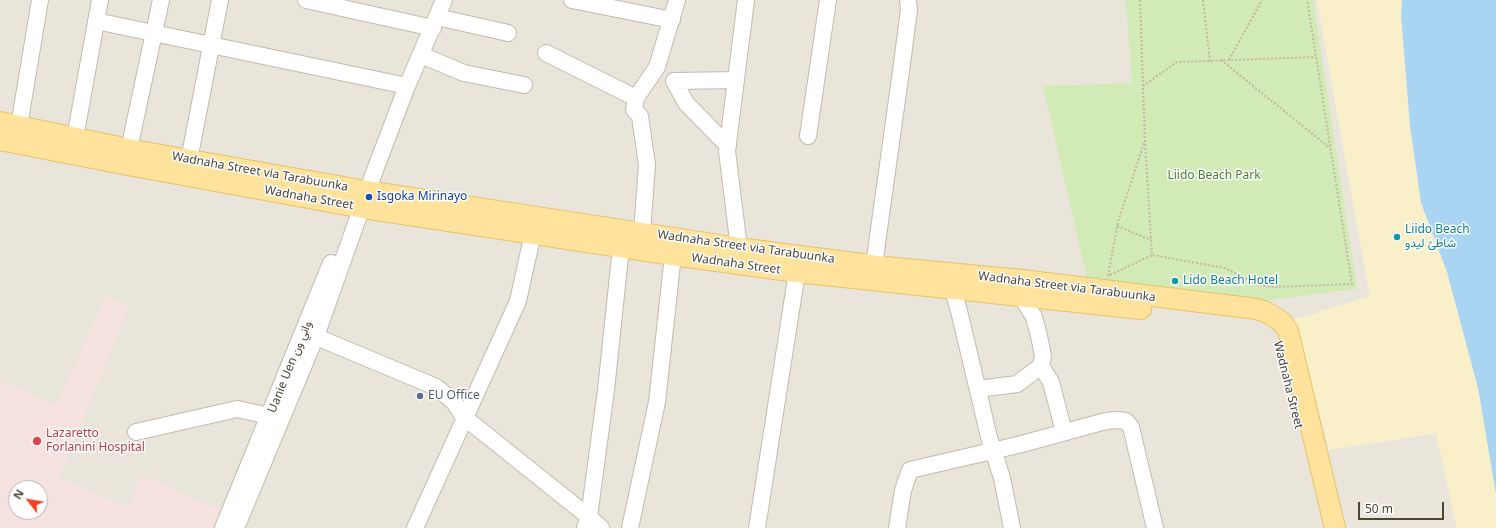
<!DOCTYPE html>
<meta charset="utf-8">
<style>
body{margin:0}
#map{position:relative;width:1496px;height:528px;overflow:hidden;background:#f6f3ec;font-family:"Noto Sans",sans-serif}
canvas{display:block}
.north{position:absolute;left:8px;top:480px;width:40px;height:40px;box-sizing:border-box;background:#fff;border:1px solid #b7b4b0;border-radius:50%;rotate:301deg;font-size:11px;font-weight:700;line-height:16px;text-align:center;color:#4b4439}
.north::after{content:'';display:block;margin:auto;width:14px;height:18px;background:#fc3f1d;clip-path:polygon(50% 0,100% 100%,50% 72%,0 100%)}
.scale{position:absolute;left:1358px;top:502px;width:86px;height:18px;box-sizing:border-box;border:2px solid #4b4439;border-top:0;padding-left:5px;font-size:12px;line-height:14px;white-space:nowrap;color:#4b4439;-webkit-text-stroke:3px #fff;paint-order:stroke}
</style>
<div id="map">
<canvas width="1496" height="528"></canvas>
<div class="north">N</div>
<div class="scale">50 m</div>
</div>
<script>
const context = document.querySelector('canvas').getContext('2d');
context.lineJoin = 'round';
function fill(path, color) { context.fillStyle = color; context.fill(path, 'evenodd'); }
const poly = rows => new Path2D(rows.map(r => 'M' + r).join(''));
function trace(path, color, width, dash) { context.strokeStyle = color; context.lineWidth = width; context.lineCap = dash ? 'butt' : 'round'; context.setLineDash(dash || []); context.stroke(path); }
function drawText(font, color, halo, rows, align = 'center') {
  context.font = font + ' "Noto Sans",Vazirmatn,sans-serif'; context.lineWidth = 3; context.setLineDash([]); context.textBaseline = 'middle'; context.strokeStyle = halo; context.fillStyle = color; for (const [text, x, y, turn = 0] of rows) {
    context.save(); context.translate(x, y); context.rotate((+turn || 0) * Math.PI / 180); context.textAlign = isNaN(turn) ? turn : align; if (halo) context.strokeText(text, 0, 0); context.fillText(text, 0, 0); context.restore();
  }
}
fill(poly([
 [0,0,1317,0,1370,297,1294,320,1329,450,1436,433,1457,528,0,528],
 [16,488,40,488,40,512,16,512]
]), '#eae5da');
fill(poly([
 [107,295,128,308,59,478,129,508,141,475,224,512,218,528,0,528,0,380,56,407],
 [16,488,40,488,40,512,16,512]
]), '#f6e3e0');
fill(poly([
 [1126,0,1313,0,1357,289,1252,302,1088,282,1043,86,1132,83]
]), '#d2eab5');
fill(poly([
 [1317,0,1402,0,1401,15,1410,126,1421,203,1447,272,1478,388,1495,483,1496,528,1457,528,1436,433,1329,450,1294,320,1370,296]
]), '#f9efc9');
fill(poly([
 [1402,0,1496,0,1496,494,1478,388,1447,272,1421,203,1410,126,1401,15]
]), '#a9d4f2');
const minor = poly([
 [306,0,433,28],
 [572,0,672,20],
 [437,17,508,33],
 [96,21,407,86],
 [546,53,636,98,657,67,677,0],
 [421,55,464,73,524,85],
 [636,98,634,110,640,116,647,165,642,232],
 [19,126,40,0],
 [808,136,828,0],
 [75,138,100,0],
 [728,146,686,103,674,81,736,80],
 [129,149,161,0],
 [189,160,220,0],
 [739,248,727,151,746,0],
 [874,265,901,71,909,10,908,0],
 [953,277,953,290,959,311,989,437,1002,478,1012,528],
 [307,333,436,387,454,402,464,417,589,517,601,528],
 [1041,366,1051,382,1064,432],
 [978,389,1017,384,1041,366,1043,356,1039,336,1034,317,1021,296,1021,286],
 [136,432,237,409,279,418],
 [223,528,331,263],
 [236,528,316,336,375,170,407,86,444,0],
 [415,528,518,301,533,233],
 [585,528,589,517,606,390,621,247],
 [630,528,657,402,673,255],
 [757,528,797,272],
 [897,528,903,490,910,470,1018,445,1106,421,1117,420,1126,421,1131,427,1155,528]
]);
const major = poly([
 [0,122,133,150,361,190,746,249,885,267,1022,280,1257,309,1266,312,1282,322,1288,331,1335,528],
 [0,140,128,165,363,208,673,255,797,272,1141,309]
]);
trace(minor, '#c2bbae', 18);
trace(major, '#e6c16a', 22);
trace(poly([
 [1140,0,1145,142,1152,255,1225,268,1258,285,1273,287,1352,284,1307,0],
 [1203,0,1210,61],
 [1221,60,1330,148],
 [1229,60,1262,0],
 [1143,86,1177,62,1316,57],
 [1117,226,1151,240],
 [1110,275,1152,255],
 [1108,276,1118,222,1144,143]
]), '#c4b79f', 2, [2, 2]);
trace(minor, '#fff', 16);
trace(major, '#ffe39c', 20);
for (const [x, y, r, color] of [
 [369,197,4,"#1a4fb4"],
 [1397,237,4,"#0f9aa8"],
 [1175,281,4,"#0f9aa8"],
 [420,396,4,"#5c6f8a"],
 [37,441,5,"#e0444e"]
]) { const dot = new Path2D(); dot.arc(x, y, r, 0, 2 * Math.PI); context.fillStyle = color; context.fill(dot); trace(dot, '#fff', 1.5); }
drawText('12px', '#4b4439', '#fff', [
 ["Wadnaha Street via Tarabuunka",260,172,10],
 ["Wadnaha Street",309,198,10],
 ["Wadnaha Street via Tarabuunka",746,247,8],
 ["Wadnaha Street",736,264,8],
 ["Wadnaha Street via Tarabuunka",1067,287,7],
 ["Uanie Uen واني ون",290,367,-68],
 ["Wadnaha Street",1288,385,76]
]);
drawText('12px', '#4a7f2a', '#fff', [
 ["Liido Beach Park",1214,176]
]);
drawText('12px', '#164399', '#fff', [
 ["Isgoka Mirinayo",377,197]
], 'left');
drawText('12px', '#0d838f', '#fff', [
 ["Liido Beach",1405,230],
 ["شاطئ ليدو",1405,244],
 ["Lido Beach Hotel",1183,281]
], 'left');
drawText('12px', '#4e5e75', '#fff', [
 ["EU Office",428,396]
], 'left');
drawText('12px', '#be3a42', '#fff', [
 ["Lazaretto",46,434],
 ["Forlanini Hospital",46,448]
], 'left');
</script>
